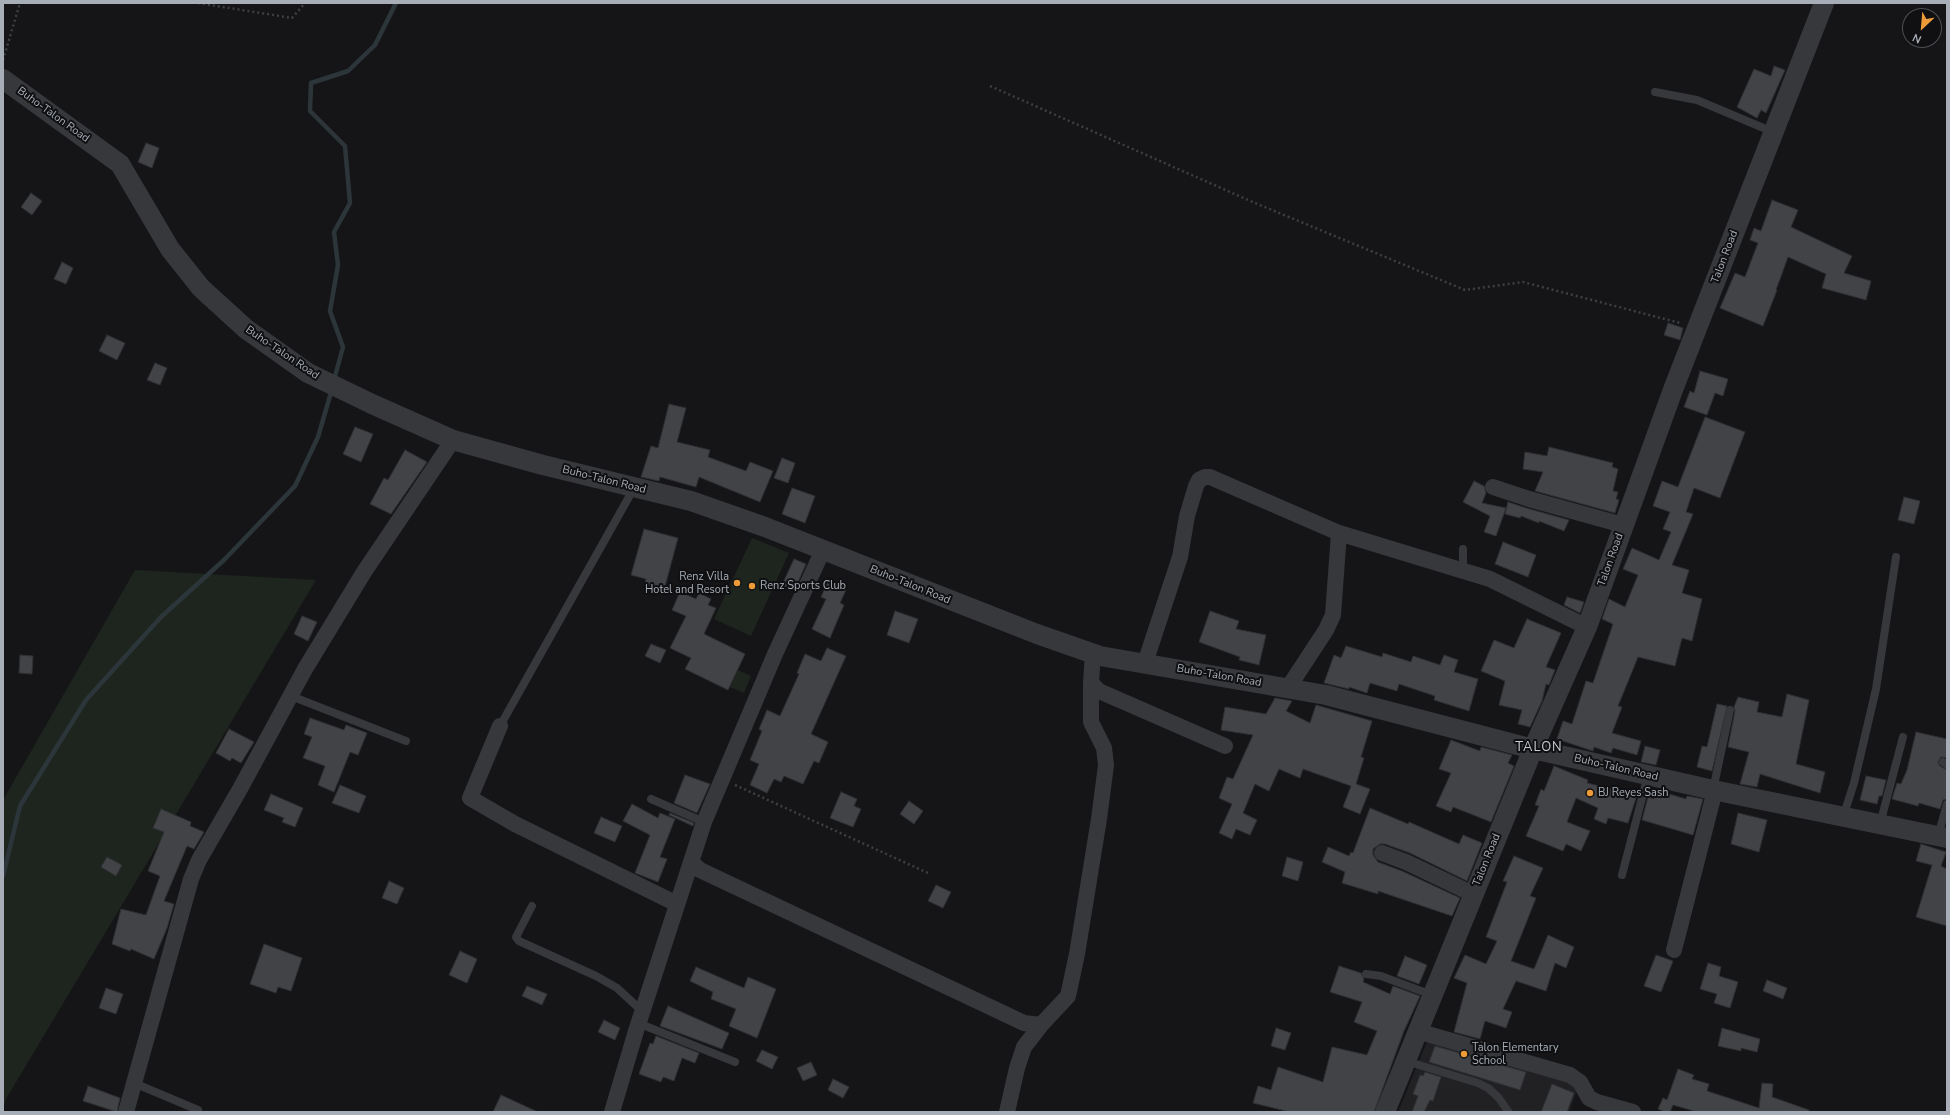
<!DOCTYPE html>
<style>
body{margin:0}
#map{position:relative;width:1950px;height:1115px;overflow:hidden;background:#151517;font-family:"Nunito Sans",sans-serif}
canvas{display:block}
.frame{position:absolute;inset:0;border:4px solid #a7aeb7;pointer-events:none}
.north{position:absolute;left:1902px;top:8px;width:40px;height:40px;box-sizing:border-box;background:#101012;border:1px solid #4c4f54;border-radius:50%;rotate:206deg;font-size:11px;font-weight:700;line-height:16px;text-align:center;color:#a7aeb7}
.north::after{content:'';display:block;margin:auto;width:14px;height:18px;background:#ec9b38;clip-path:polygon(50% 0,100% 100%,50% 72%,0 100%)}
</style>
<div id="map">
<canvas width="1950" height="1115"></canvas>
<div class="frame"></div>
<div class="north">N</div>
</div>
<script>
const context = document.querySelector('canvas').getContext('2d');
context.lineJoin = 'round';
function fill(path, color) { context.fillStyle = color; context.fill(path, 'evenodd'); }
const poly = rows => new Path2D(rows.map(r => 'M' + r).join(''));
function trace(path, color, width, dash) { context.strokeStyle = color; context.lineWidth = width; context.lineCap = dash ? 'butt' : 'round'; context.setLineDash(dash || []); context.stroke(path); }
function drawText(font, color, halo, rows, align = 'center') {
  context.font = font + ' "Nunito Sans",sans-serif'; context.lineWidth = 4; context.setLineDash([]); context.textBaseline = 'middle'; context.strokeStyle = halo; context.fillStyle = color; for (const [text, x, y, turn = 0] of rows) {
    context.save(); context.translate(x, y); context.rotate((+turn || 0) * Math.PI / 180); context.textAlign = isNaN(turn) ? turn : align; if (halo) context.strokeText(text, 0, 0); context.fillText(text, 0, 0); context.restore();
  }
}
fill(poly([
 [1431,1032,1582,1076,1569,1112,1398,1112]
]), '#212124');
fill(poly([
 [752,538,789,553,751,636,714,619],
 [135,570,316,580,6,1099,3,1108,3,800],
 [738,670,751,676,744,693,730,687]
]), '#1d251e');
trace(poly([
 [334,380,343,347,330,311,338,265,334,232,350,203,345,146,310,111,311,83,348,71,375,45,396,3],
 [3,876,20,806,86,700,161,617,224,560,295,486,318,437,332,389]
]), '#2c363a', 4.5);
const building = poly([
 [1774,66,1785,70,1766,113,1761,110,1757,118,1737,107,1754,69,1771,76,1774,66],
 [146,143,159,148,152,168,138,162,146,143],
 [31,193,42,201,32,215,21,207,31,193],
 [1772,200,1798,210,1791,227,1852,256,1844,273,1871,281,1866,300,1822,288,1826,274,1788,257,1776,290,1777,290,1763,326,1720,308,1735,273,1745,277,1758,243,1750,240,1754,228,1761,231,1772,200],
 [62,262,73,268,66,284,54,279,62,262],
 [1668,323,1683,328,1680,340,1664,335,1668,323],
 [107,335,125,343,117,360,99,351,107,335],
 [155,363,167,368,160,385,147,380,155,363],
 [1700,371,1728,379,1723,396,1715,393,1707,415,1684,407,1690,391,1694,393,1700,371],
 [669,404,686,408,677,442,710,450,708,457,746,471,750,462,773,471,760,502,699,477,696,487,660,477,659,481,641,477,651,446,658,448,669,404],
 [1705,417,1745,432,1720,498,1694,488,1686,512,1693,514,1672,565,1689,570,1682,593,1702,599,1692,641,1682,638,1675,666,1638,657,1618,706,1622,707,1612,733,1641,741,1637,755,1613,748,1611,753,1594,747,1593,751,1557,739,1563,721,1572,724,1586,681,1593,683,1613,624,1602,619,1609,599,1625,607,1638,575,1623,569,1632,548,1659,560,1671,532,1663,529,1670,512,1653,506,1662,481,1678,487,1705,417],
 [355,427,373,434,361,462,343,454,355,427],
 [1549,447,1613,463,1612,467,1618,469,1613,491,1618,492,1616,499,1619,500,1615,513,1535,491,1543,472,1523,469,1525,452,1547,456,1549,447],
 [405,450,427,462,391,514,370,504,384,478,388,480,405,450],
 [782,458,795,463,788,483,774,478,782,458],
 [1474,481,1484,486,1486,493,1482,503,1506,508,1496,536,1484,532,1490,516,1463,502,1474,481],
 [792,488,815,496,805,523,782,514,792,488],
 [1904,497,1920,501,1914,524,1898,520,1904,497],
 [1508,502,1526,508,1569,520,1564,531,1539,521,1539,523,1521,516,1520,518,1505,514,1508,502],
 [644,529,678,538,663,594,644,589,646,579,631,575,644,529],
 [1503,542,1536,555,1528,577,1495,564,1503,542],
 [794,559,806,564,794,591,782,585,794,559],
 [828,582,846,590,840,603,844,605,830,638,812,629,826,599,821,597,828,582],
 [680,592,696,599,699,593,711,599,708,605,716,608,704,634,745,654,728,690,685,669,691,658,670,648,686,616,672,610,680,592],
 [1567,597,1584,602,1580,613,1564,605,1567,597],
 [895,611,918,619,909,643,887,635,895,611],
 [1210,611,1239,621,1236,629,1266,635,1259,665,1239,660,1240,657,1199,642,1210,611],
 [302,616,317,622,308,641,294,634,302,616],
 [1527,619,1561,633,1546,667,1555,670,1549,685,1546,684,1542,701,1530,727,1518,724,1522,710,1499,705,1505,681,1481,671,1494,640,1514,648,1527,619],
 [651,644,666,650,660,663,645,656,651,644],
 [1346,646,1382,657,1383,653,1411,662,1413,656,1440,665,1444,655,1458,660,1454,672,1478,679,1469,711,1434,700,1435,696,1399,684,1397,691,1370,683,1367,693,1349,687,1349,689,1324,683,1334,655,1341,658,1346,646],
 [827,648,846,656,811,734,828,742,819,763,814,761,803,784,784,776,781,782,774,779,767,793,750,785,759,764,750,760,762,731,759,729,767,710,780,716,799,674,797,673,805,654,821,661,827,648],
 [20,655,33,656,32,674,19,673,20,655],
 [1787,694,1809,700,1796,764,1825,772,1820,793,1760,774,1757,787,1740,784,1749,752,1728,747,1735,711,1734,707,1738,697,1759,702,1757,712,1782,717,1787,694],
 [1275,698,1292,701,1286,711,1310,723,1316,705,1372,721,1361,757,1364,758,1356,784,1370,789,1360,814,1343,807,1351,786,1303,769,1300,778,1279,769,1269,791,1255,784,1243,813,1257,820,1250,835,1236,829,1232,839,1219,833,1232,804,1219,798,1227,777,1233,779,1253,735,1221,730,1225,707,1266,714,1275,698],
 [1717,704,1727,706,1712,771,1697,767,1702,746,1707,747,1717,704],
 [310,718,344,730,346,725,367,733,358,755,350,752,334,792,318,785,325,766,303,758,312,737,304,734,310,718],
 [229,729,254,742,241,763,232,758,230,761,216,753,229,729],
 [1916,732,1947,739,1947,758,1941,757,1938,762,1940,766,1947,770,1947,799,1943,800,1940,809,1919,803,1918,806,1892,799,1897,783,1901,784,1907,770,1916,732],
 [1451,740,1480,751,1481,747,1512,755,1508,763,1514,766,1491,822,1453,807,1451,812,1436,806,1451,773,1439,769,1451,740],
 [1645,746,1660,750,1656,765,1641,762,1645,746],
 [1554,766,1588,780,1587,783,1637,795,1628,823,1608,818,1606,824,1594,819,1598,808,1576,798,1567,822,1590,831,1581,851,1566,844,1563,851,1526,836,1539,806,1535,805,1541,789,1544,791,1554,766],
 [685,775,710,784,697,813,674,803,685,775],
 [1866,776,1886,780,1882,796,1879,796,1877,804,1860,800,1866,776],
 [340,785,366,796,359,813,332,803,340,785],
 [1656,790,1686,799,1687,796,1703,799,1693,835,1642,820,1648,797,1654,799,1656,790],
 [841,792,857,799,854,806,861,809,853,827,830,818,841,792],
 [271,794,303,808,295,827,282,822,284,818,264,810,271,794],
 [909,801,923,811,914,824,900,814,909,801],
 [632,804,658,818,660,813,675,819,660,857,667,859,658,882,635,873,650,835,623,821,632,804],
 [1370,808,1408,824,1409,822,1459,844,1463,835,1482,843,1467,881,1410,853,1385,844,1380,844,1373,849,1373,855,1378,862,1402,871,1460,898,1452,916,1378,891,1378,894,1342,883,1345,872,1322,862,1328,847,1349,856,1351,852,1353,853,1370,808],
 [161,809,191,822,190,826,204,832,194,849,187,846,164,901,174,904,167,928,154,959,131,949,130,951,112,944,121,909,146,915,160,876,148,871,164,832,153,828,161,809],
 [670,813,694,823,693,826,669,815,670,813],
 [1738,813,1767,820,1759,852,1731,844,1738,813],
 [601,817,622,826,615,842,594,833,601,817],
 [1921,844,1946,852,1941,866,1947,869,1947,926,1916,917,1932,865,1916,861,1921,844],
 [1514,856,1543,868,1530,896,1536,898,1511,961,1534,969,1548,935,1574,947,1566,968,1555,963,1546,991,1516,981,1503,1009,1512,1012,1506,1028,1485,1021,1480,1039,1454,1032,1467,983,1454,978,1465,955,1486,964,1497,941,1486,937,1507,882,1503,881,1514,856],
 [107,857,122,865,116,876,101,867,107,857],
 [1287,857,1303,862,1298,881,1282,876,1287,857],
 [389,881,404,888,397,904,382,898,389,881],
 [936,885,951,892,943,908,928,901,936,885],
 [264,944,302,958,291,991,278,987,276,993,250,984,264,944],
 [460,951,477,959,467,983,449,975,460,951],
 [1656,955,1673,961,1661,992,1644,986,1656,955],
 [1405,956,1427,965,1419,984,1397,976,1405,956],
 [1708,963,1721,967,1719,976,1738,982,1730,1008,1714,1003,1717,994,1700,989,1708,963],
 [1339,966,1361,973,1364,979,1363,982,1390,994,1393,986,1420,996,1404,1031,1374,1112,1290,1112,1253,1103,1258,1086,1271,1090,1278,1067,1323,1082,1332,1047,1367,1055,1377,1031,1354,1022,1362,1002,1330,992,1339,966],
 [696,967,744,988,748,977,776,989,757,1038,729,1026,736,1009,711,999,713,992,690,981,696,967],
 [1767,980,1787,988,1783,999,1763,991,1767,980],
 [527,986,547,994,542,1005,522,996,527,986],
 [106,988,123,994,116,1014,99,1008,106,988],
 [668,1006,729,1033,722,1049,660,1026,668,1006],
 [604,1020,620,1028,615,1040,598,1032,604,1020],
 [1276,1028,1291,1033,1285,1050,1271,1046,1276,1028],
 [1722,1028,1760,1039,1757,1052,1741,1048,1741,1051,1718,1046,1722,1028],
 [656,1036,699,1053,695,1063,682,1058,674,1081,663,1077,661,1082,639,1074,650,1043,653,1044,656,1036],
 [1435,1046,1526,1072,1520,1090,1429,1062,1435,1046],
 [762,1050,778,1057,772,1069,756,1061,762,1050],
 [811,1062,817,1075,803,1081,797,1068,811,1062],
 [1678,1069,1694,1075,1692,1079,1709,1084,1707,1091,1759,1108,1762,1083,1773,1084,1772,1097,1809,1110,1809,1112,1697,1112,1673,1105,1670,1112,1665,1112,1658,1109,1663,1098,1667,1100,1678,1069],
 [1425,1072,1441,1077,1433,1101,1430,1100,1424,1112,1412,1112,1418,1096,1413,1094,1420,1075,1423,1076,1425,1072],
 [833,1079,849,1087,843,1098,828,1090,833,1079],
 [1552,1084,1574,1093,1567,1112,1541,1112,1552,1084],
 [88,1086,120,1098,117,1112,83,1101,88,1086],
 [501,1095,538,1112,493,1112,501,1095]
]);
fill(building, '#414347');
trace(building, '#2f3033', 1);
trace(poly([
 [198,3,292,18,305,3],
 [3,60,20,3],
 [990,86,1255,203,1465,290,1523,282,1680,323],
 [735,785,928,873]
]), '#3c3f43', 2.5, [2, 3]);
trace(poly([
 [1655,92,1697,100,1773,132],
 [1463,570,1463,549],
 [291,696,406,741],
 [500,726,634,488],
 [1943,762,1947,765],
 [1713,790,1730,710],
 [651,799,704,822],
 [1843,817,1854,783,1876,689,1896,557],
 [1880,824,1903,737],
 [1938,836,1947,804],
 [1622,875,1648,775],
 [532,906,516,937,519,941,596,976,617,988,642,1011],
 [1366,974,1381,976,1432,995],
 [638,1023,735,1062],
 [1406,1061,1478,1083,1488,1088,1498,1097,1508,1111],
 [134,1083,198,1110]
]), '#36383c', 8);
trace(poly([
 [1493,487,1529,499,1623,525],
 [1339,533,1490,579,1587,627],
 [1093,653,1091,683,1099,691,1225,746],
 [1145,663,1180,557,1187,516,1196,486,1199,480,1205,477,1210,477,1339,533,1333,615,1326,630,1288,688],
 [500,726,470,798,515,824,677,904],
 [1382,853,1406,862,1473,894],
 [691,862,700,870,1024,1023,1041,1025,1068,996,1077,954,1099,819,1106,765,1104,748,1091,722,1091,683],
 [1674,950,1715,790],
 [1417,1031,1570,1075,1580,1082,1589,1098,1597,1102,1633,1112],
 [126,1112,191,879,199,860,240,789,305,669,364,572,453,440],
 [612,1112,636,1031,704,822,775,654,823,550],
 [1007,1112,1017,1068,1024,1047,1041,1025]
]), '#36383c', 16);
trace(poly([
 [3,79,120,164,170,249,201,288,246,329,308,373,372,404,453,440,543,465,691,501,765,527,1037,634,1100,656,1326,695,1533,749,1713,790,1947,838],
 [1385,1112,1533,749,1587,627,1674,387,1824,3]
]), '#36383c', 20);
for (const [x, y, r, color] of [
 [737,583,4,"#ec9b38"],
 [752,586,4,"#ec9b38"],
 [1590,793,4,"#ec9b38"],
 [1464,1054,4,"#ec9b38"]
]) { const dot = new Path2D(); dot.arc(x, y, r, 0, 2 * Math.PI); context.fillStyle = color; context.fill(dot); trace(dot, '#101012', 1.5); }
drawText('11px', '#a7aeb7', '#101012', [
 ["Buho-Talon Road",53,115,36],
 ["Talon Road",1725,257,-69],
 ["Buho-Talon Road",282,353,34],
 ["Buho-Talon Road",604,480,14],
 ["Talon Road",1611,560,-70],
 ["Buho-Talon Road",910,585,22],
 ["Buho-Talon Road",1219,676,10],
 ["Buho-Talon Road",1616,768,13],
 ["Talon Road",1487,860,-68]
]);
drawText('11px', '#a7aeb7', '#101012', [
 ["Renz Villa",729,577,"right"],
 ["Hotel and Resort",729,590,"right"],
 ["Renz Sports Club",760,586],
 ["BJ Reyes Sash",1598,793],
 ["Talon Elementary",1472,1048],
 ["School",1472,1061]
], 'left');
context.letterSpacing = '1px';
drawText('13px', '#c8ccd3', '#101012', [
 ["TALON",1539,748]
]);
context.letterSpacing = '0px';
</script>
